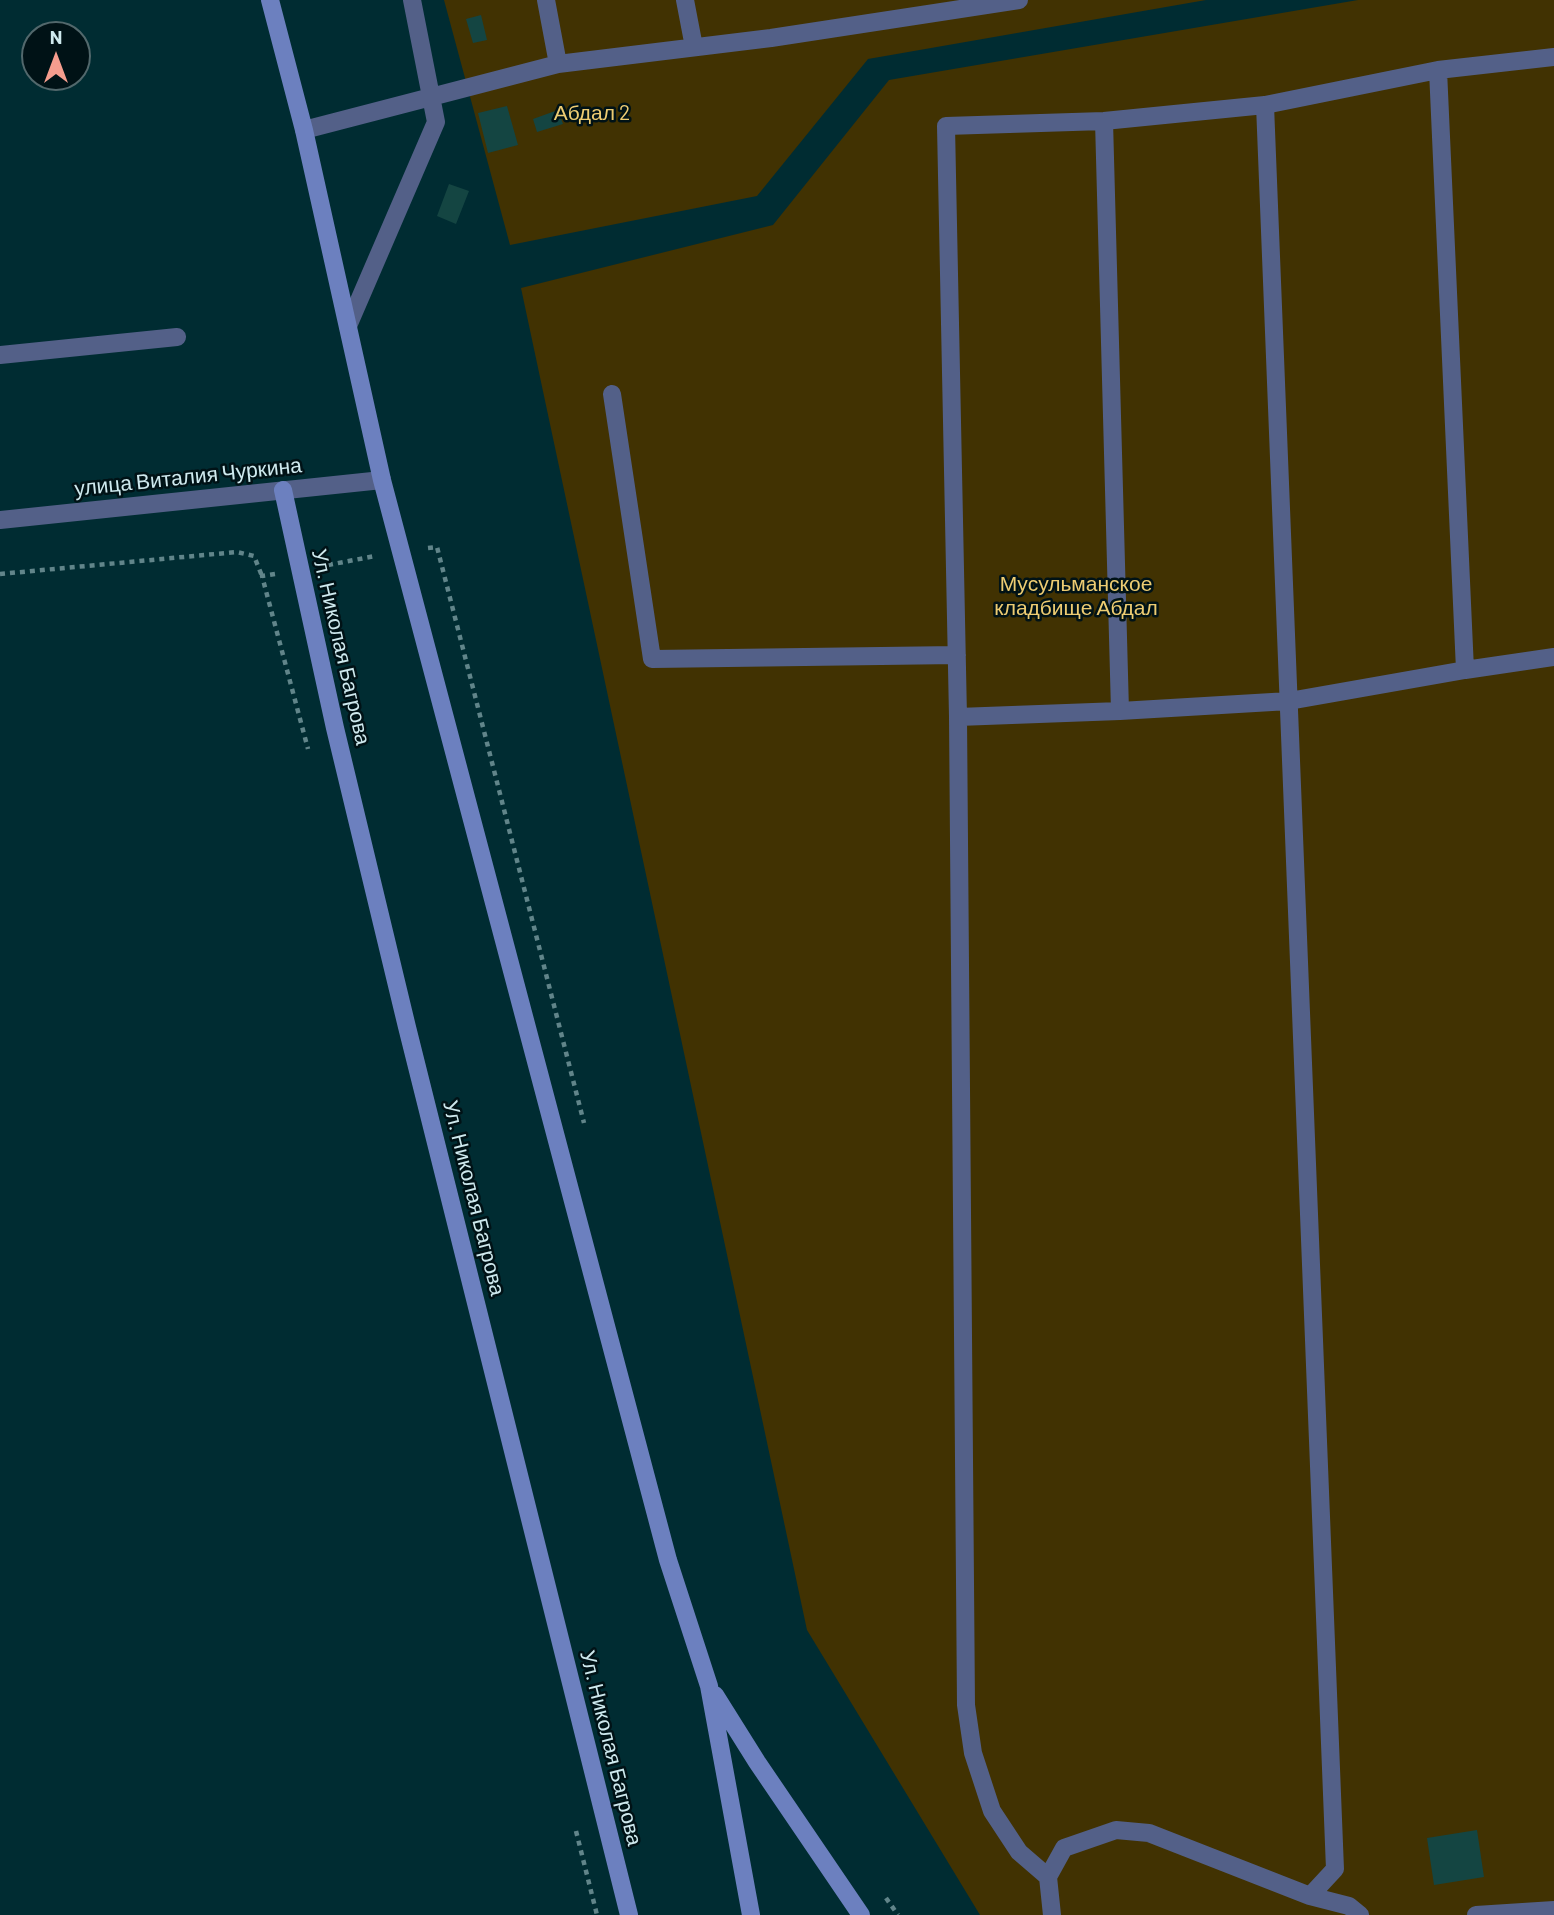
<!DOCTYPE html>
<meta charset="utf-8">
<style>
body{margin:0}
#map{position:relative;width:1554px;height:1915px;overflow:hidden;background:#002c32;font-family:Barlow,sans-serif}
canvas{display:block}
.north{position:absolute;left:21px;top:21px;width:70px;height:70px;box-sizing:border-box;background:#001216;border:2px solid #52686c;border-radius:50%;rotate:0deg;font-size:19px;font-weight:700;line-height:28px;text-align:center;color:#cee9ee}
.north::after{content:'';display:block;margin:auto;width:24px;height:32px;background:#f59d8e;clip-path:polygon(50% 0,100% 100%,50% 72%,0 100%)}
</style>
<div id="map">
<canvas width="1554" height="1915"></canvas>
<div class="north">N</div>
</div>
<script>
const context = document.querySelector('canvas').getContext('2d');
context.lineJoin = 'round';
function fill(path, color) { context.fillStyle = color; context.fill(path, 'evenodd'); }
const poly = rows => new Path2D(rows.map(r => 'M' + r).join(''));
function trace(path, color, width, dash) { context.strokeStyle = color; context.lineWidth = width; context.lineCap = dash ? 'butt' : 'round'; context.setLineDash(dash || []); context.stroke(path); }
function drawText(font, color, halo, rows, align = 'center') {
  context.font = font + ' Barlow,sans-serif'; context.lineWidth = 5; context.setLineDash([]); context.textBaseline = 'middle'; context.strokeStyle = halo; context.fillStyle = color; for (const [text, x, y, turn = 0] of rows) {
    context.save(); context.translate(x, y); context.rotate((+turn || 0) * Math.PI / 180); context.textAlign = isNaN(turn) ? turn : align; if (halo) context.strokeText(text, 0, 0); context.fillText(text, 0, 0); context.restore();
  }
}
fill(poly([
 [444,0,1206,0,868,59,757,196,510,245],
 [1358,0,1554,0,1554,1915,980,1915,807,1630,521,288,773,225,889,80]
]), '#413202');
fill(poly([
 [481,15,487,40,473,43,466,19],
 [507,106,518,145,488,153,478,113],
 [558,110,563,124,537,132,533,119],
 [449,184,469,191,456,224,437,216],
 [1477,1830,1484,1877,1434,1885,1427,1838]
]), '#144542');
trace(poly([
 [428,548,437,547,584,1123],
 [328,565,375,556],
 [0,574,237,552,254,556,262,576],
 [275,574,262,576,308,749],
 [576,1831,597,1915],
 [886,1898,898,1915]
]), '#61858a', 4.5, [5, 5]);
trace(poly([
 [546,0,558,64],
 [685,0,694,47],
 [1438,70,1465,670],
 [1104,121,1120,711],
 [304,130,558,64,771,38,1019,0],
 [348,326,436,122,412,0],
 [0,355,177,337],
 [612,394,652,659,957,655],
 [958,717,1120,711,1289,701,1465,670,1554,657],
 [1048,1877,1019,1852,992,1811,973,1753,966,1705,958,717,946,126,1104,121,1265,105,1438,70,1554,57],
 [1310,1896,1349,1906,1360,1915],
 [1052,1915,1048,1877,1064,1848,1116,1830,1149,1833,1310,1896,1335,1869,1265,105],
 [1476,1915,1554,1910]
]), '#536088', 18);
trace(poly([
 [0,520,382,480]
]), '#536088', 18);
trace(poly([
 [270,0,304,130,382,480,668,1560,709,1686,751,1915],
 [283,490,335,728,407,1027,629,1915],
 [715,1695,757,1762,861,1915]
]), '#6c80bf', 18);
drawText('21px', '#edcc72', '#001216', [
 ["Абдал 2",592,113],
 ["Мусульманское",1076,584],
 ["кладбище Абдал",1076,608]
]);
drawText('21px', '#cee9ee', '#001216', [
 ["улица Виталия Чуркина",188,477,-6],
 ["Ул. Николая Багрова",341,647,77],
 ["Ул. Николая Багрова",474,1198,76],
 ["Ул. Николая Багрова",611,1748,76]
]);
</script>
